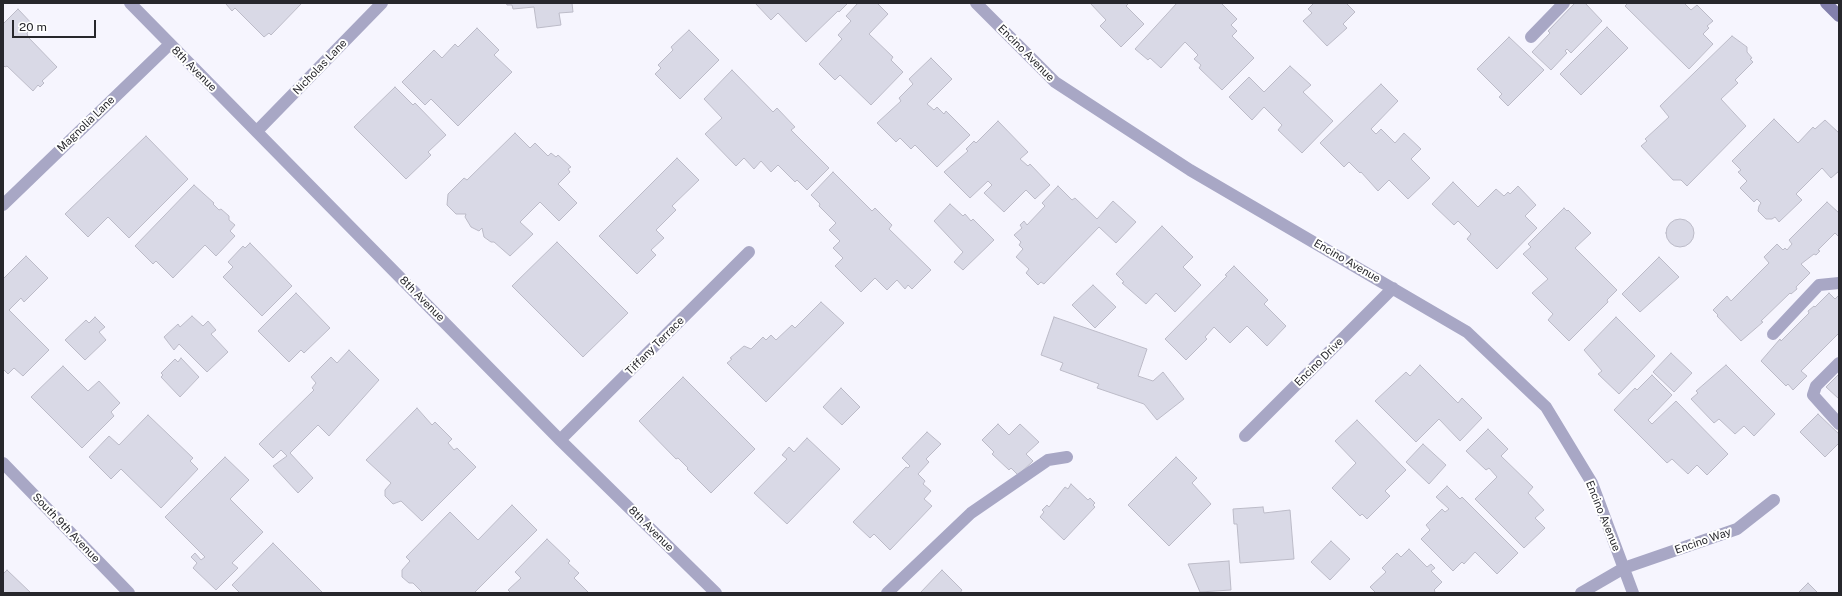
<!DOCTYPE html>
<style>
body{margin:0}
#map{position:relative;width:1842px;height:596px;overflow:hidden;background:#f6f5fe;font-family:"Public Sans",sans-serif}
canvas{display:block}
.frame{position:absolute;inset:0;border:4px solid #27272c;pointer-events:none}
.scale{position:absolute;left:12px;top:20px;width:84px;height:18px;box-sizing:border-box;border:2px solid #27272c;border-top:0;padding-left:5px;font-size:12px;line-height:14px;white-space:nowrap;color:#27272c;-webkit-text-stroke:3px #fff;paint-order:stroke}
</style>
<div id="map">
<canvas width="1842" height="596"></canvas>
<div class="frame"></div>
<div class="scale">20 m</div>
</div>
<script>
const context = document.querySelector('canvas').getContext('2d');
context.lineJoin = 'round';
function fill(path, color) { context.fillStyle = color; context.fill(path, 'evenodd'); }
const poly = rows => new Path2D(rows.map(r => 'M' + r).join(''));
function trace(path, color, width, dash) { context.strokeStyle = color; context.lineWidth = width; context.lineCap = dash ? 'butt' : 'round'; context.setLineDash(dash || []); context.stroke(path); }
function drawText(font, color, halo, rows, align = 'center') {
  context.font = font + ' "Public Sans",sans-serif'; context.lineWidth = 4; context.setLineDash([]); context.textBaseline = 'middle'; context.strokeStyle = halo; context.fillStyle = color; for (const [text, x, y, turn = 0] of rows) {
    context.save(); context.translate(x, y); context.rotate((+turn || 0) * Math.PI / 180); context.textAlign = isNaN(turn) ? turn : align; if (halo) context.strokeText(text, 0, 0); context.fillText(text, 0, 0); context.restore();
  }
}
const building = poly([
 [227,3,302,3,271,35,269,33,264,37,235,8,232,11,226,4,227,3],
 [506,3,572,3,573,12,559,13,561,25,537,28,534,7,513,9,512,5,507,5,506,3],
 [755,3,848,3,839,12,838,11,806,42,778,13,771,20,755,3],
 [858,3,877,3,888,14,869,34,893,57,891,60,903,72,871,105,840,75,835,80,819,64,842,39,838,35,851,21,846,16,858,3],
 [1090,3,1129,3,1126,6,1144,24,1121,47,1100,26,1106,20,1090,3],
 [1177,3,1221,3,1237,19,1231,25,1237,31,1232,36,1254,58,1222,90,1199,68,1201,65,1194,59,1198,55,1185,42,1161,68,1150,58,1148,60,1135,49,1177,3],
 [1314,3,1346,3,1355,12,1343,24,1347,28,1327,46,1303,21,1312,13,1308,9,1314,3],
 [1575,3,1585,3,1602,21,1571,53,1567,49,1565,51,1567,53,1551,70,1532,52,1550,33,1548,31,1575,3],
 [1628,3,1684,3,1691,10,1697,5,1713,21,1707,26,1709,28,1703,34,1713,44,1689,69,1625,6,1628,3],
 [18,9,34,26,27,33,28,37,57,67,42,81,44,83,40,87,38,85,33,91,7,66,5,67,3,65,3,24,18,9],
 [1607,27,1628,48,1581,95,1560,74,1607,27],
 [477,28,499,50,494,55,512,72,458,126,431,99,425,105,402,82,434,50,442,58,455,44,458,47,477,28],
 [689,30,719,60,680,99,655,74,661,68,658,65,673,50,671,47,689,30],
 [1732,36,1747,47,1747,52,1752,58,1750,59,1753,62,1735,80,1738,83,1721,99,1746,126,1687,186,1681,180,1673,180,1641,146,1647,141,1645,139,1669,117,1660,106,1732,36],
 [1509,37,1544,70,1508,106,1499,97,1502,94,1477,69,1509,37],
 [931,58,952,79,927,104,934,110,937,107,944,114,946,111,970,135,937,167,915,145,911,149,900,138,896,142,877,123,901,101,899,98,913,84,909,79,931,58],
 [1290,66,1311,85,1303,92,1333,121,1302,153,1278,130,1282,125,1264,107,1252,120,1229,97,1249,77,1264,92,1290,66],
 [732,70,773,112,777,108,795,127,791,130,829,168,807,190,797,180,795,182,778,165,771,172,761,161,754,169,744,158,736,166,705,134,722,118,704,99,732,70],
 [1381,84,1398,101,1371,129,1376,134,1381,129,1395,143,1404,133,1421,149,1411,159,1430,178,1408,199,1389,180,1378,191,1361,172,1360,173,1349,162,1344,167,1320,143,1381,84],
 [395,87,413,105,415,103,446,135,428,152,431,155,406,179,354,127,395,87],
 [1774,119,1798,143,1813,127,1815,129,1825,120,1839,133,1839,171,1831,178,1822,168,1796,194,1802,200,1779,222,1775,217,1772,219,1766,219,1758,211,1759,206,1761,203,1757,199,1754,202,1740,188,1747,181,1738,172,1741,170,1732,161,1774,119],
 [998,121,1028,152,1020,159,1028,166,1030,164,1050,185,1035,199,1026,190,1004,212,984,193,992,185,988,181,970,198,944,172,968,151,966,149,974,141,976,143,998,121],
 [515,133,530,148,535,143,548,156,551,153,556,157,558,155,571,167,568,169,570,172,558,184,577,203,559,221,540,202,520,222,533,234,510,256,494,242,491,242,484,237,482,228,479,231,471,227,465,217,466,214,456,214,447,205,448,194,464,178,467,180,515,133],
 [146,136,188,179,129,238,108,217,88,237,65,214,146,136],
 [677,158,699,180,672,206,676,210,656,230,664,238,651,250,656,255,637,274,599,236,677,158],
 [833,172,872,211,875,208,892,225,889,229,931,270,912,289,908,285,905,289,897,280,887,290,875,278,861,292,835,266,843,258,833,248,840,241,829,230,836,223,819,206,820,204,811,195,833,172],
 [1453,182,1478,207,1496,189,1504,196,1508,192,1510,194,1518,186,1536,205,1525,216,1537,228,1497,269,1467,239,1471,234,1458,221,1454,225,1432,204,1453,182],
 [194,185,214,203,213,204,219,210,221,209,229,216,229,220,235,225,230,231,235,236,216,256,205,245,173,278,156,261,153,264,135,246,194,185],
 [1058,186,1072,200,1075,198,1097,219,1113,201,1136,222,1116,243,1099,227,1044,284,1041,282,1038,285,1026,273,1029,269,1016,257,1023,249,1019,245,1021,242,1014,235,1022,228,1020,225,1024,221,1027,225,1045,206,1042,203,1058,186],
 [1827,202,1839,213,1839,237,1835,233,1818,250,1820,251,1816,255,1814,254,1801,264,1810,273,1796,287,1797,289,1791,294,1790,293,1761,321,1763,322,1741,341,1717,316,1718,315,1713,310,1727,296,1731,301,1769,263,1764,257,1777,244,1783,250,1785,248,1787,250,1792,244,1789,240,1827,202],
 [950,204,963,216,965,214,971,221,973,219,994,240,963,270,954,262,963,252,934,221,950,204],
 [1564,208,1567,211,1568,210,1591,233,1575,248,1617,290,1607,300,1608,302,1569,341,1548,320,1553,314,1532,293,1548,279,1523,254,1531,247,1528,244,1564,208],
 '1666 233a14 14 0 1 1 28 0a14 14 0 1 1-28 0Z',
 [1162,226,1193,257,1183,267,1201,285,1175,312,1156,293,1146,304,1122,283,1124,282,1116,274,1162,226],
 [557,242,628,313,583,357,512,286,557,242],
 [250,243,292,286,262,316,223,277,233,267,228,262,243,246,245,248,250,243],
 [26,256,48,278,24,302,21,298,9,310,49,350,23,376,14,368,8,374,3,369,3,279,26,256],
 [1659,257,1679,277,1640,312,1622,294,1659,257],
 [1234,266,1268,300,1264,304,1286,326,1267,346,1247,326,1230,343,1214,327,1205,337,1207,339,1186,360,1165,339,1227,276,1225,275,1234,266],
 [1093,285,1116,307,1095,328,1072,305,1093,285],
 [296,293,330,328,304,353,301,350,289,362,258,331,296,293],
 [1829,293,1835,299,1839,295,1839,333,1801,371,1807,376,1793,390,1788,384,1786,386,1761,361,1780,339,1781,341,1809,313,1808,311,1814,306,1815,307,1829,293],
 [821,302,844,323,766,402,727,363,732,359,730,358,744,346,751,349,763,337,766,340,771,335,776,340,792,325,795,328,821,302],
 [192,316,203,326,208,321,216,330,211,334,228,352,207,372,179,344,174,350,164,337,178,324,180,327,192,316],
 [95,317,105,327,99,332,106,340,85,360,65,340,86,320,89,323,95,317],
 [1054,317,1147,349,1138,376,1153,381,1163,372,1184,399,1157,420,1144,404,1097,388,1099,384,1060,370,1063,363,1041,355,1054,317],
 [1616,317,1655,356,1619,394,1598,374,1602,371,1584,350,1616,317],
 [349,350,379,380,329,436,318,425,290,453,313,478,298,493,273,466,287,456,281,450,273,458,259,444,314,390,312,388,316,383,311,377,331,357,337,363,349,350],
 [1671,353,1692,373,1674,392,1653,372,1671,353],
 [181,358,199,377,180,397,161,377,163,375,161,373,175,359,178,362,181,358],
 [1420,365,1458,403,1462,398,1482,418,1460,441,1439,419,1416,442,1375,401,1406,372,1410,376,1420,365],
 [1726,365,1775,414,1754,436,1744,426,1735,434,1719,419,1714,423,1691,399,1698,393,1696,391,1726,365],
 [63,366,88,391,99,381,120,403,111,412,114,416,82,448,31,397,63,366],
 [1839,374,1839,399,1826,387,1839,374],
 [1652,375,1672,395,1648,420,1652,424,1676,401,1728,454,1707,475,1697,465,1688,474,1672,459,1667,463,1614,410,1635,388,1637,390,1652,375],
 [683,377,755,449,711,493,687,469,688,468,678,458,676,459,639,421,683,377],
 [841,388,860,407,842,425,823,407,841,388],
 [417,408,432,425,435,422,452,439,448,443,454,450,457,448,476,467,422,521,401,501,393,504,385,496,385,490,391,483,366,460,417,408],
 [1818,414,1839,434,1839,443,1825,457,1800,432,1818,414],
 [148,415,193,458,190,461,198,469,161,508,121,469,111,479,89,457,109,436,119,445,148,415],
 [1357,420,1406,470,1385,491,1390,496,1367,519,1362,514,1360,516,1332,488,1356,463,1335,441,1357,420],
 [998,424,1009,435,1020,424,1039,442,1026,454,1033,461,1018,475,1011,468,1009,470,992,454,994,452,982,440,998,424],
 [1488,429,1508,449,1501,456,1533,487,1528,493,1544,510,1535,518,1545,528,1524,548,1475,499,1497,477,1489,468,1486,470,1466,451,1488,429],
 [927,432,941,444,926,459,929,462,918,474,925,481,923,484,931,491,924,499,932,506,890,550,874,534,870,538,853,522,906,467,908,468,910,466,902,458,927,432],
 [807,438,840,469,787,524,754,493,787,459,782,455,789,447,794,452,807,438],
 [1423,444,1446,465,1429,484,1406,462,1423,444],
 [225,457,249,480,230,499,263,532,232,563,238,568,216,590,193,568,197,563,191,557,195,553,201,560,205,557,165,517,225,457],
 [1176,457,1197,478,1192,483,1211,504,1169,546,1128,505,1176,457],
 [1071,484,1088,500,1090,498,1095,503,1093,505,1095,507,1064,540,1040,517,1044,512,1042,510,1047,505,1049,507,1065,487,1068,489,1071,484],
 [1447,486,1460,499,1462,497,1518,553,1497,574,1475,552,1464,564,1462,562,1453,571,1421,539,1430,530,1426,525,1442,509,1445,512,1449,509,1436,497,1447,486],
 [512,505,537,530,474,593,423,593,413,583,409,583,402,577,402,570,410,561,406,557,450,512,478,540,512,505],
 [1263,507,1264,513,1290,510,1294,559,1240,563,1237,524,1234,524,1233,509,1263,507],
 [547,539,570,561,568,563,579,573,574,578,589,593,511,593,508,590,521,578,515,572,547,539],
 [1331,541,1350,559,1330,580,1311,562,1331,541],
 [273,543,323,593,240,593,232,585,273,543],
 [1409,549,1427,567,1431,564,1435,568,1431,571,1442,582,1434,590,1435,591,1434,593,1376,593,1370,587,1386,572,1382,568,1397,553,1401,557,1409,549],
 [1229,561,1231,590,1200,592,1188,564,1229,561],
 [7,570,31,593,3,593,3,574,7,570],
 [942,570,962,590,960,593,920,593,942,570],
 [1808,583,1818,593,1798,593,1808,583]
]);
fill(building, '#d9d9e6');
trace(building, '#bcbbc8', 1);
trace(poly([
 [1531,37,1564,3],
 [1773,334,1819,285,1839,283],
 [1839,363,1816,386,1813,395,1839,424],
 [887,593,971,513,1048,460,1067,457]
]), '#a8a7c5', 12);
trace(poly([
 [130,3,560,440,716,593],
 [976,3,1055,82,1190,170,1467,332,1546,407,1592,483,1633,593],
 [257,131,382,3],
 [3,205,170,44],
 [1245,436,1393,288],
 [560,440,749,252],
 [3,463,129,593],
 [1581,593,1624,568,1737,529,1774,500]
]), '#a8a7c5', 12);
trace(poly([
 [1826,3,1839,16]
]), '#8380ac', 12);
drawText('11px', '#27272c', '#fff', [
 ["Encino Avenue",1026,53,45],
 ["Nicholas Lane",320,67,-46],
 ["8th Avenue",194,69,45],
 ["Magnolia Lane",86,124,-44],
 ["Encino Avenue",1347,261,30],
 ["8th Avenue",422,299,45],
 ["Tiffany Terrace",655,346,-45],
 ["Encino Drive",1319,362,-45],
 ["Encino Avenue",1603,516,68],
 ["South 9th Avenue",66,528,46],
 ["8th Avenue",651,529,45],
 ["Encino Way",1703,541,-19]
]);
</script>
